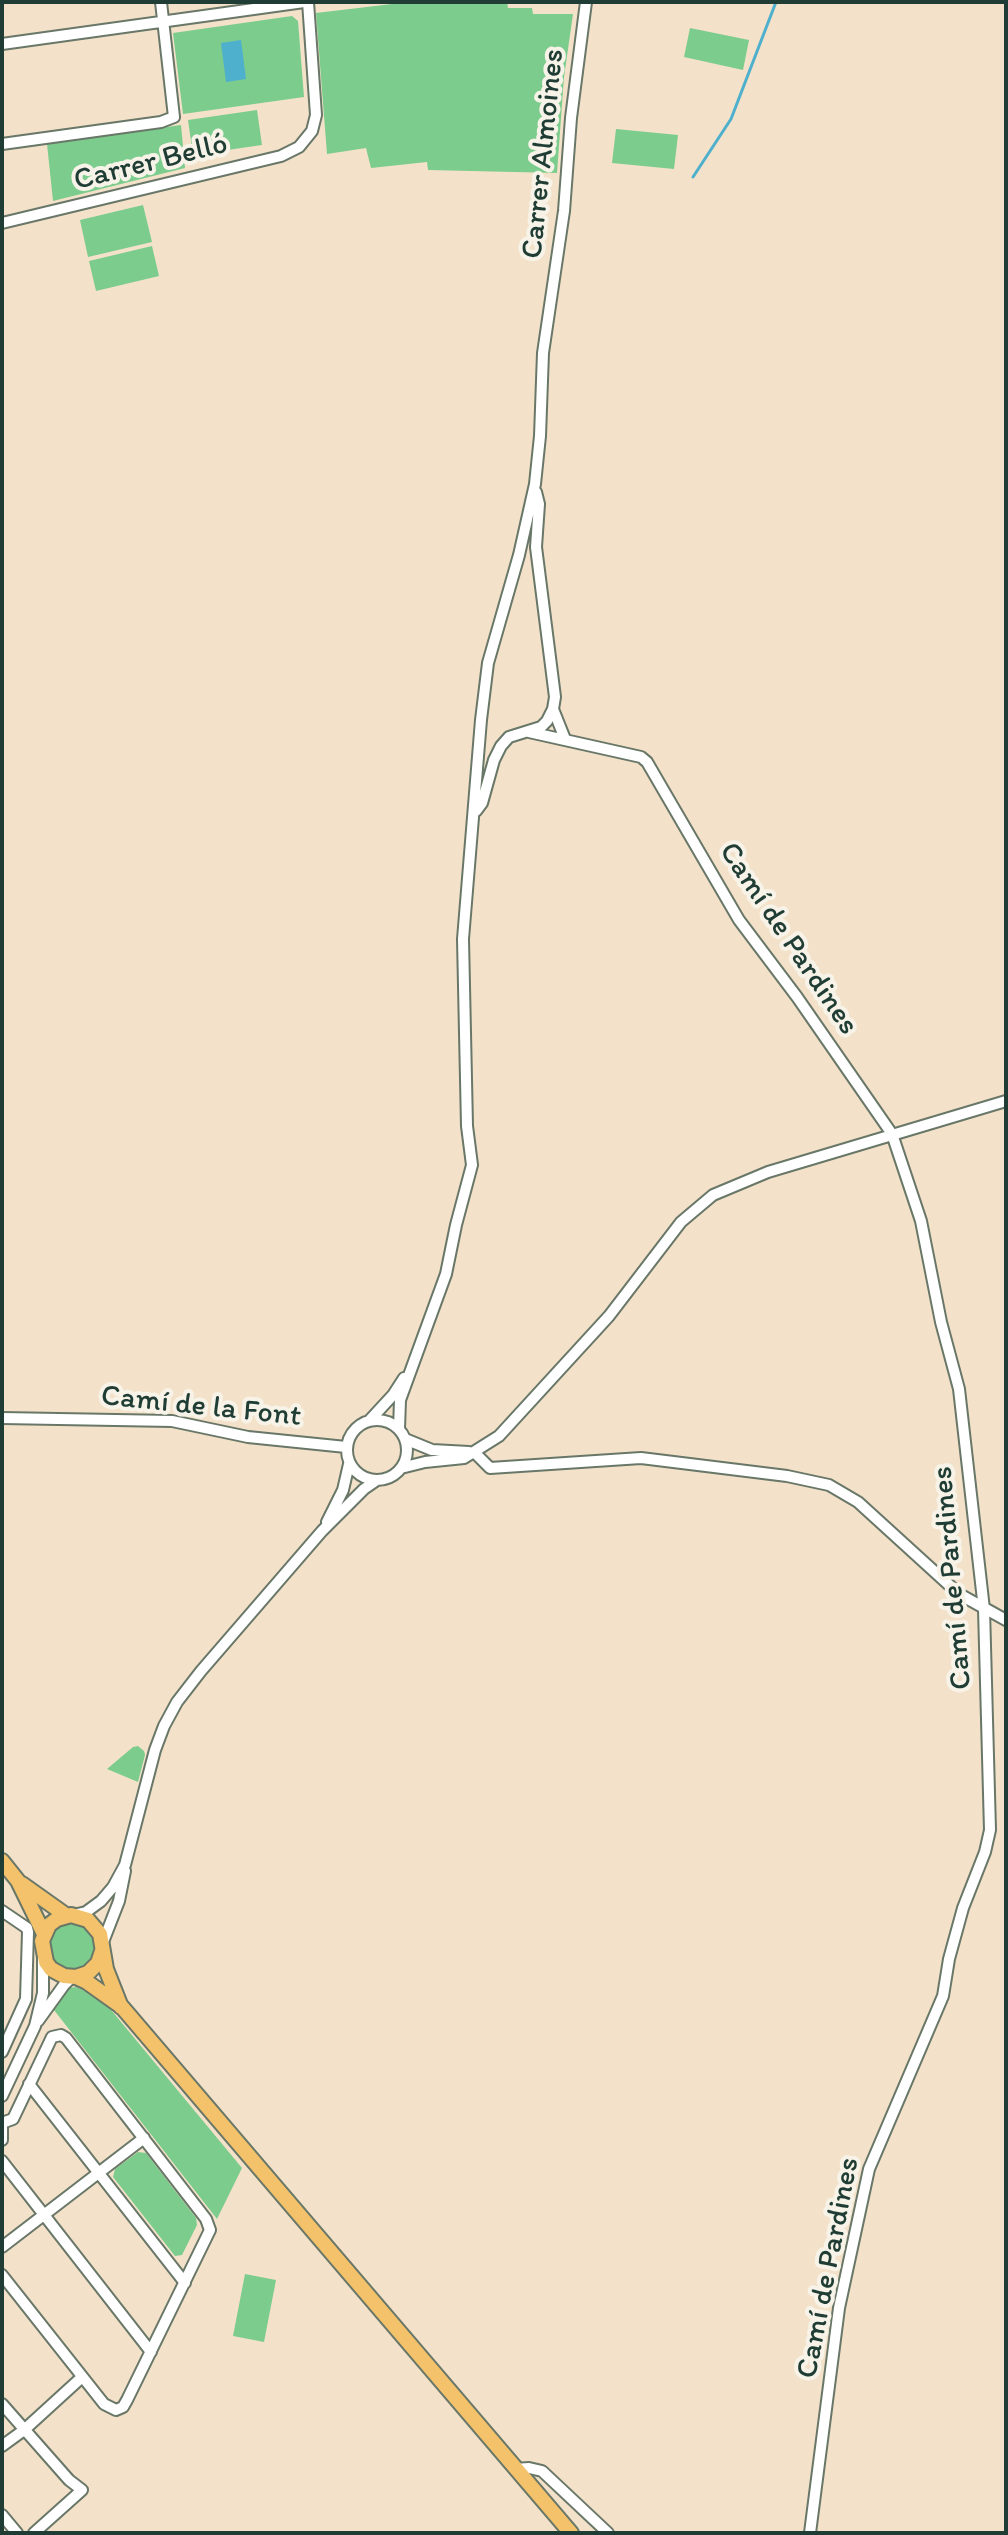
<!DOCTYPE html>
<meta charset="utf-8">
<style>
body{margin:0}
#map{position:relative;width:1008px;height:2535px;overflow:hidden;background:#f3e2c9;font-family:Itim,sans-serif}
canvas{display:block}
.frame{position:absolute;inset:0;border:4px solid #1f3d34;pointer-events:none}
</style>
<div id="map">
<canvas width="1008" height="2535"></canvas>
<div class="frame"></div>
</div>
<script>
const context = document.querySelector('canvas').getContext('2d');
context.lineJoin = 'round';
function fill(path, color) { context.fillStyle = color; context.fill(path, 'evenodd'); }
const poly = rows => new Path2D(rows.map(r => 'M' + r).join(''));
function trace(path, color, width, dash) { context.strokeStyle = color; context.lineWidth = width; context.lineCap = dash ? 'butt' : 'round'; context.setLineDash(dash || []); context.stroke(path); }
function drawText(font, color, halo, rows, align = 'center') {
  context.font = font + ' Itim,sans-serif'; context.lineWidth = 8; context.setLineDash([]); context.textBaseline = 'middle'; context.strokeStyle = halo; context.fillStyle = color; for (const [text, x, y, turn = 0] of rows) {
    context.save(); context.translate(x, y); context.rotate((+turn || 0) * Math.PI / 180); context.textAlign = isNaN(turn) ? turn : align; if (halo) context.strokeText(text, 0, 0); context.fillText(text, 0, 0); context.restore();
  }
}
fill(poly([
 [409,2,507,2,508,8,532,8,533,14,573,14,564,77,557,173,428,170,427,162,371,168,366,148,327,154,316,13],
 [292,16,298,21,304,97,183,114,173,33],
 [690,28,749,40,743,70,684,57],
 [257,110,262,145,193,155,188,120],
 [181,125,185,168,53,201,47,144],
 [616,129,678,135,674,169,612,163],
 [143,205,152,242,88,257,80,220],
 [152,246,159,276,96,291,89,261],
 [138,1746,144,1751,145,1755,138,1782,107,1769,133,1747],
 '48 1947a24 24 0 1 1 48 0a24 24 0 1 1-48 0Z',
 [76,1987,98,1997,107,2005,242,2168,217,2219,54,2010,58,1999,68,1988],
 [138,2152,146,2153,196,2218,197,2225,182,2255,175,2256,113,2177,115,2169],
 [245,2274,276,2280,264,2342,233,2336]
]), '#7ccc8d');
fill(poly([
 [241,40,246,79,226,82,221,43]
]), '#4fb0ce');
trace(poly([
 [693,177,731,119,776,2]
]), '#4fb0ce', 3);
const minor = poly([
 [2,44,304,2],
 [2,144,161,122,174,117,161,2],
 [2,223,281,156,299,147,312,131,316,115,308,2],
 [553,709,565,739],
 [529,732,641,757,647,762,739,920,797,997,892,1134,921,1221,941,1322,959,1389,984,1609,990,1830,985,1852,963,1908,949,1959,943,1996,869,2169,839,2308,810,2533],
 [476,811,482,803,494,760,501,746,509,737,541,727,547,721,553,709,555,697,536,547,539,504,536,492],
 [2,1418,172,1421,248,1437,346,1447],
 '347 1450a30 30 0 1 1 60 0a30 30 0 1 1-60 0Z',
 [369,1421,393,1395,404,1378],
 [399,1429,400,1400,446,1274,456,1225,472,1165,467,1126,463,939,481,720,488,663,519,555,535,484,540,436,543,353,564,211,571,118,586,2],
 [405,1439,432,1450,469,1452],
 [475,1453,490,1468,641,1458,787,1476,829,1485,858,1502,959,1594,1006,1620],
 [401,1468,425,1462,464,1458,499,1436,609,1316,681,1222,713,1195,768,1172,1006,1101],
 [327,1522,343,1490,349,1464],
 [2,1911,27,1928,28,1932,26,1999,2,2052],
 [73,1915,86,1912,101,1901,113,1887,125,1865,155,1750,164,1726,177,1702,201,1671,322,1531,364,1489,377,1480],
 [103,1942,119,1901,125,1871],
 [38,2021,64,1985,72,1977],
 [29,2084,185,2283],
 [2,2096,35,2026,43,1993,43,1958],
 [2,2123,13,2119,52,2037,61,2035,66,2038,206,2219,210,2230,127,2400,123,2407,116,2410,104,2404,2,2275],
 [2,2124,2,2140],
 [2,2161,151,2352],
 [2,2247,144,2138],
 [2,2404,69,2480,82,2490,34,2533],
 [2,2446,24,2430,81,2378],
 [515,2469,529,2468,542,2471,608,2533],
 [2,2515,17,2533]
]);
const major = poly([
 [2,1861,18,1881,44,1934],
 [22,1884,67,1916],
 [102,1951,98,1963,88,1973,76,1977,64,1976,51,1969,46,1962,42,1941,49,1925,57,1919,71,1915,88,1920,100,1934,106,1969,121,2007],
 [76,1977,87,1982,122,2007,571,2533]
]);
trace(minor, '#697768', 14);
trace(major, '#697768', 18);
trace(minor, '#fff', 10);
trace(major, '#f3c26a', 14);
drawText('30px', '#1f3d34', '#f7f3e8', [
 ["Carrer Almoines",544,154,-84],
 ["Carrer Belló",151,163,-14],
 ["Camí de Pardines",788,939,56],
 ["Camí de la Font",201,1407,6],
 ["Camí de Pardines",953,1578,-95],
 ["Camí de Pardines",829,2268,-79]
]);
</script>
